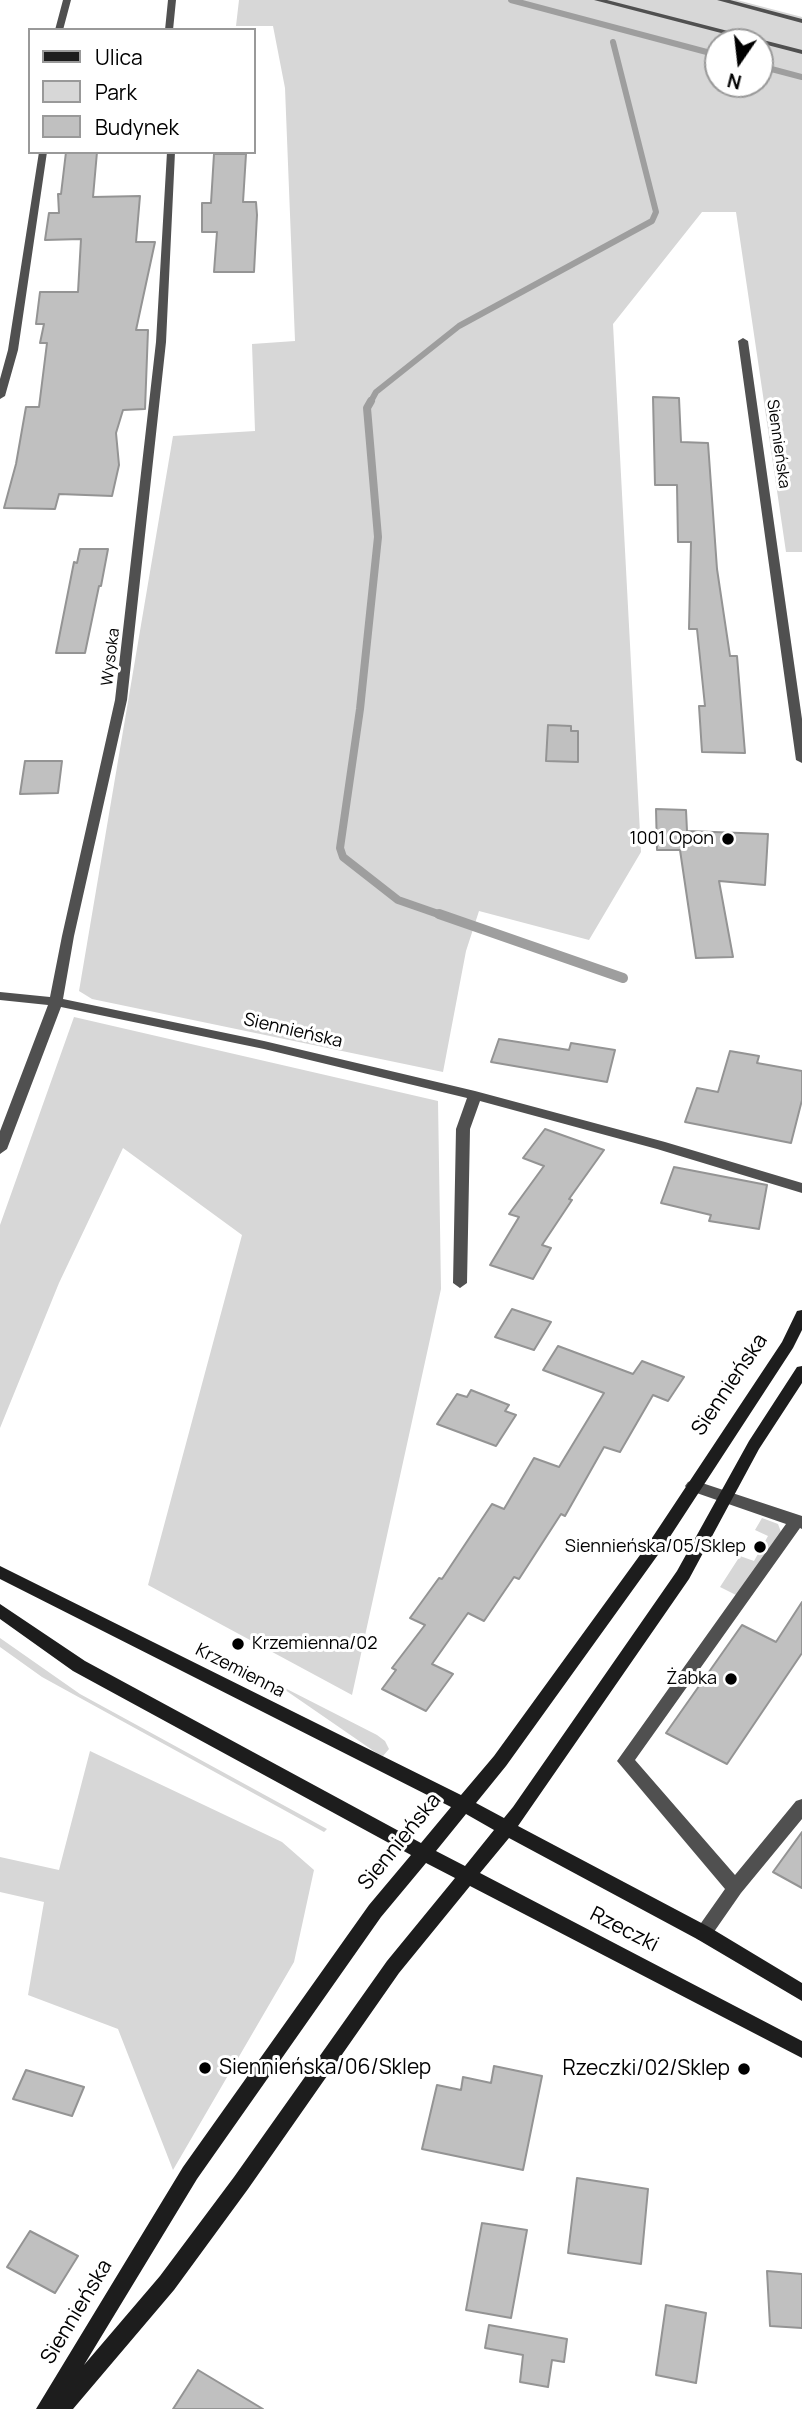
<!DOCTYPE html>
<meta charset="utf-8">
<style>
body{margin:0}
#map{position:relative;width:802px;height:2409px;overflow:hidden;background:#fff;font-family:Manrope,sans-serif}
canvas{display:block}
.legend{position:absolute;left:28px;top:28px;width:228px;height:126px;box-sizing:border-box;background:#fff;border:2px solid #999;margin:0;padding:9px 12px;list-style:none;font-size:21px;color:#000}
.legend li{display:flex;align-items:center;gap:14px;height:35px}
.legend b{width:35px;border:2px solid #999}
.north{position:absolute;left:704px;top:28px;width:70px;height:70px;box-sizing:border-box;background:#fff;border:2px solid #999;border-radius:50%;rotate:194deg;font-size:19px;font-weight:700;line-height:28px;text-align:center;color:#000}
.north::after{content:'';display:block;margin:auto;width:24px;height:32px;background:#000;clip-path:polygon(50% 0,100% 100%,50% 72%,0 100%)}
</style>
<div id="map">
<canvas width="802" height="2409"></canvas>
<ul class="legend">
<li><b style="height:9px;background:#1d1d1d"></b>Ulica</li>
<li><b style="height:19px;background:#d7d7d7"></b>Park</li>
<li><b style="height:19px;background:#c0c0c0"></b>Budynek</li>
</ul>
<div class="north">N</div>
</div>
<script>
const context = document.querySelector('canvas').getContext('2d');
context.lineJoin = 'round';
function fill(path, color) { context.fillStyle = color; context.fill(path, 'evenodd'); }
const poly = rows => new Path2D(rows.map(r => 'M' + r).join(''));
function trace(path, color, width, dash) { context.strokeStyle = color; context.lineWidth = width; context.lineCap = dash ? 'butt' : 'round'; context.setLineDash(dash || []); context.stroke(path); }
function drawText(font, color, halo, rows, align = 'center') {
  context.font = font + ' Manrope,sans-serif'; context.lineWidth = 6; context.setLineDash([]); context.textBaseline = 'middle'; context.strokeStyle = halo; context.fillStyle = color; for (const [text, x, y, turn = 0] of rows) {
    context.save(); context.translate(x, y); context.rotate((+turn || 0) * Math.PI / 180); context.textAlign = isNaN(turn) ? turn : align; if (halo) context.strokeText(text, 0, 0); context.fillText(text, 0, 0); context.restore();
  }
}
fill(poly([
 [239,0,737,0,802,17,802,552,786,552,736,212,702,212,613,324,641,852,589,940,479,911,466,951,443,1072,92,999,79,991,173,436,255,431,252,344,295,341,285,88,273,26,236,26],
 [718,42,760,42,760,84,718,84],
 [74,1017,438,1101,441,1289,352,1695,148,1585,242,1235,123,1148,59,1283,0,1428,0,1225],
 [762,1518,778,1524,781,1532,738,1596,720,1587,740,1556,754,1561,768,1536,755,1530],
 [0,1638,80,1694,327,1829,324,1832,42,1677,0,1647],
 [275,1683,377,1735,385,1741,389,1749,383,1756,378,1754],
 [90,1751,282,1842,314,1870,294,1962,173,2170,118,2029,28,1995,44,1902,0,1892,0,1857,59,1870]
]), '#d7d7d7');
trace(poly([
 [511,0,718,55],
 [760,66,802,77],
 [370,403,376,392,459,326,652,221,656,212,613,42]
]), '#9e9e9e', 6);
trace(poly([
 [371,401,367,408,378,537,360,709,340,848,343,857,398,900,444,916]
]), '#9e9e9e', 8);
trace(poly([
 [439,914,623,978]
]), '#9e9e9e', 10);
const building = poly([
 [66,152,97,152,93,197,140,196,136,242,155,242,136,330,148,330,145,409,123,410,116,433,119,465,112,496,59,494,55,509,4,508,16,464,26,407,39,407,47,343,40,343,44,324,36,324,40,292,78,292,81,239,45,240,49,213,59,213,58,194,61,194,66,152],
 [214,154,246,154,243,202,256,202,257,215,254,272,214,272,217,232,202,232,202,203,211,203,214,154],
 [653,397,679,398,681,442,708,443,717,569,730,656,737,656,745,753,702,752,699,706,705,706,697,629,689,629,691,542,678,542,677,485,655,485,653,397],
 [80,549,108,549,101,586,99,586,85,653,56,653,74,562,77,563,80,549],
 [548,725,571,726,571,731,578,731,578,762,546,761,548,725],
 [25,761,62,761,58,793,20,794,25,761],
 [656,809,686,810,687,831,768,834,765,885,719,881,733,957,696,958,680,850,657,850,656,809],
 [499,1039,569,1050,571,1043,615,1050,607,1082,491,1062,499,1039],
 [730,1051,759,1056,757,1063,802,1071,802,1100,791,1143,685,1122,697,1088,718,1092,730,1051],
 [545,1129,604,1150,569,1199,572,1200,542,1245,551,1248,533,1279,490,1265,519,1217,509,1214,544,1166,523,1158,545,1129],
 [674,1167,767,1185,759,1229,709,1221,711,1215,661,1203,674,1167],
 [512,1309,551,1322,534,1350,495,1337,512,1309],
 [558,1346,633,1374,642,1361,684,1377,668,1401,653,1395,620,1452,604,1447,565,1516,561,1514,519,1579,514,1577,484,1621,468,1613,432,1664,453,1674,426,1711,382,1689,396,1670,392,1668,425,1625,410,1618,439,1578,442,1579,492,1504,504,1509,534,1458,559,1467,604,1393,543,1370,558,1346],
 [471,1390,509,1405,505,1411,516,1415,496,1446,437,1424,457,1394,467,1397,471,1390],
 [802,1602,802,1653,727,1764,666,1733,742,1625,776,1642,802,1602],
 [802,1832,802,1888,773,1872,802,1832],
 [494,2066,542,2076,523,2170,422,2149,437,2085,461,2090,463,2077,491,2083,494,2066],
 [26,2070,84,2087,72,2116,13,2099,26,2070],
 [577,2178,648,2189,641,2264,568,2253,577,2178],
 [482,2223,527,2230,511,2318,466,2310,482,2223],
 [30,2231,78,2256,55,2293,7,2267,30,2231],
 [767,2271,802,2274,802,2328,770,2326,767,2271],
 [666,2305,706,2313,696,2383,656,2375,666,2305],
 [489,2325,567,2339,564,2362,552,2360,548,2387,520,2382,523,2355,485,2348,489,2325],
 [198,2370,263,2409,173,2409,198,2370]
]);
fill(building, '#c0c0c0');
trace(building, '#949494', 2);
fill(poly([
 [717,0,730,0,802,19,802,23,717,0],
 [693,1480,802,1516,802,1529,800,1528,635,1760,735,1875,796,1801,802,1799,802,1819,741,1893,709,1939,703,1941,697,1939,694,1933,725,1889,617,1761,786,1524,688,1490,685,1486,688,1482,693,1480]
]), '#505050');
fill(poly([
 [63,0,71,0,63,30,55,30,63,0],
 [168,0,176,0,173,30,165,30,168,0],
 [594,0,607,0,802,50,802,54,594,0],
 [39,152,47,152,18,350,5,396,0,399,0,379,8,350,39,152],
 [167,152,175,152,166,342,127,700,74,936,63,999,264,1041,475,1091,665,1142,802,1183,802,1193,657,1149,480,1101,470,1129,467,1283,460,1288,453,1283,456,1129,467,1098,264,1049,61,1007,7,1149,0,1154,0,1131,48,1005,0,1000,0,992,50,997,62,936,115,700,156,342,167,152],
 [743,338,748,341,802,719,802,763,796,760,738,341,743,338]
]), '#505050');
fill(poly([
 [802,1310,802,1330,793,1348,660,1552,506,1766,476,1803,504,1818,513,1807,677,1571,749,1441,797,1367,802,1366,802,1383,759,1449,689,1579,518,1826,709,1927,802,1983,802,2001,697,1939,509,1838,480,1873,802,2041,802,2058,470,1886,399,1973,248,2189,174,2290,73,2409,36,2409,183,2167,369,1905,411,1855,73,1671,0,1619,0,1604,85,1661,421,1843,451,1807,0,1579,0,1566,461,1795,494,1756,648,1544,782,1342,797,1311,802,1310],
 [466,1814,494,1830,465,1866,436,1851,466,1814],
 [426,1863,455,1878,387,1961,234,2177,160,2276,84,2365,197,2179,381,1917,426,1863]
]), '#1d1d1d');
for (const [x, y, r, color] of [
 [728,839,7,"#000"],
 [760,1547,7,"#000"],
 [238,1644,7,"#000"],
 [731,1679,7,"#000"],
 [205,2068,7,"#000"],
 [744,2069,7,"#000"]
]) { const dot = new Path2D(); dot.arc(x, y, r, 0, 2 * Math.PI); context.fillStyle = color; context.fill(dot); trace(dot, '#fff', 2.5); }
drawText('16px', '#000', '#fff', [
 ["Siennieńska",778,444,82],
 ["Wysoka",111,657,-83]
]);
drawText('18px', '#000', '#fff', [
 ["1001 Opon",714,839],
 ["Siennieńska/05/Sklep",746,1547],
 ["Krzemienna/02",252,1644,"left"],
 ["Żabka",717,1679]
], 'right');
drawText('18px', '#000', '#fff', [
 ["Siennieńska",293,1031,13],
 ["Krzemienna",240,1671,27]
]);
drawText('21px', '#000', '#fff', [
 ["Siennieńska",730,1385,-56],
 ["Siennieńska",400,1842,-51],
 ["Rzeczki",624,1930,27],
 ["Siennieńska",77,2312,-59]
]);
drawText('21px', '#000', '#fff', [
 ["Siennieńska/06/Sklep",219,2068],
 ["Rzeczki/02/Sklep",730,2069,"right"]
], 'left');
</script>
